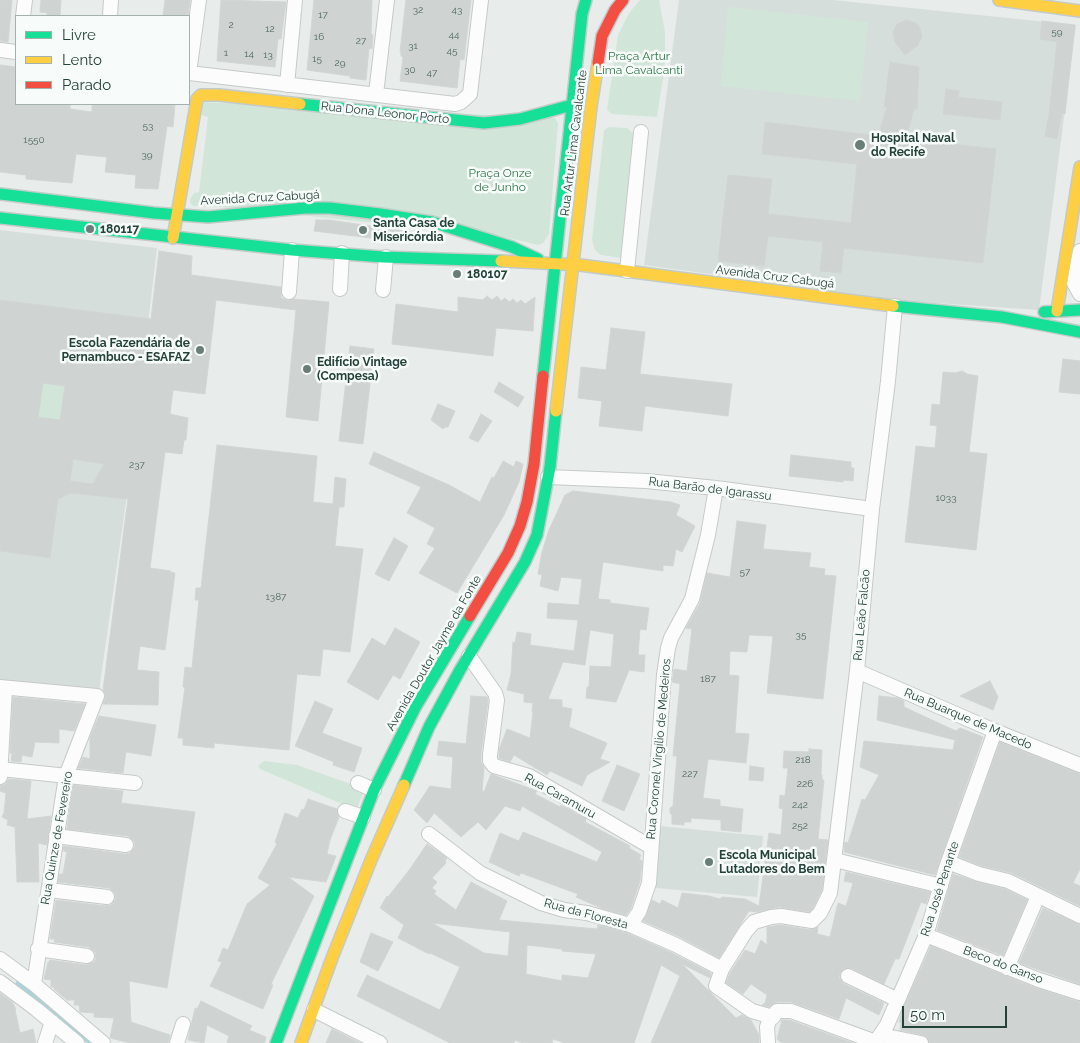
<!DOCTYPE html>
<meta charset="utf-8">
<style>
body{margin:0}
#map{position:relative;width:1080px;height:1043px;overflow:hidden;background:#e8edeb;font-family:Raleway,sans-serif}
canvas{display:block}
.legend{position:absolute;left:15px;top:15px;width:175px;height:90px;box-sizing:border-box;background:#f7fbf9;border:1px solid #a3b1ad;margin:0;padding:6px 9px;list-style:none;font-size:15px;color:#24423a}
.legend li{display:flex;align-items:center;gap:10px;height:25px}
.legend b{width:25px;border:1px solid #a3b1ad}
.scale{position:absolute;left:902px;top:1006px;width:105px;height:22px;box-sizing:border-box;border:2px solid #24423a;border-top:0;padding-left:6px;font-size:15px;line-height:18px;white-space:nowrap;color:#24423a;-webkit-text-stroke:4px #f7fbf9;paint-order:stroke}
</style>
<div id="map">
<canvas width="1080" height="1043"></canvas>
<ul class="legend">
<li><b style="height:6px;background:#16e098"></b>Livre</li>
<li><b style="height:6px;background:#ffcf43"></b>Lento</li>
<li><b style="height:6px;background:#f24e42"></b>Parado</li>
</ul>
<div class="scale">50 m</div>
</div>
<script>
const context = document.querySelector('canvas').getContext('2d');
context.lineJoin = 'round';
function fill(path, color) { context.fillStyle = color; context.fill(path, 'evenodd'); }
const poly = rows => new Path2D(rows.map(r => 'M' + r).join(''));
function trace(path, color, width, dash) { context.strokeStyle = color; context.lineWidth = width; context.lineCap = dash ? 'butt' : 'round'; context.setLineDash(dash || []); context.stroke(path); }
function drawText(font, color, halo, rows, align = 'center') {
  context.font = font + ' Raleway,sans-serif'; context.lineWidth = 5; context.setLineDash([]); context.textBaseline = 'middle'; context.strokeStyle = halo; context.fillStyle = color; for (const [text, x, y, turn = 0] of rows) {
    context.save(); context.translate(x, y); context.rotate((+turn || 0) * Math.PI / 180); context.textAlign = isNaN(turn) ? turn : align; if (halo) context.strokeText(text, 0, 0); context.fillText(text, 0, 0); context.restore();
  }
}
fill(poly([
 [679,0,833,0,1076,25,1039,310,905,301,644,265],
 [0,230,157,248,131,467,99,691,0,682],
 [659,826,763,836,757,897,656,888]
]), '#d6dedb');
fill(poly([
 [640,0,659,0,665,32,665,65,657,117,612,114,607,110,618,35,629,13],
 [728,7,868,22,860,101,721,86],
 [201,102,555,118,558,123,549,234,543,243,538,245,501,236,222,207,193,206,190,202,191,198,194,193,199,192,208,117,202,115],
 [609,127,627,128,637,137,622,258,601,255,595,250,592,240,604,130],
 [43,383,72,387,60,420,38,417],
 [264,761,297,765,365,789,356,810,260,769,258,766]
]), '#d1e6d8');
fill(poly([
 [18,979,94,1043,87,1043,15,984]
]), '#a9d4db');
const building = poly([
 [0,0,12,0,8,42,0,41,0,0],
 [41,0,61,0,60,16,47,16,47,13,40,12,41,0],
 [165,0,190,0,188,16,163,16,165,0],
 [221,0,286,2,281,39,278,39,275,67,217,61,221,0],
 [314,0,372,0,371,34,373,35,372,49,369,48,366,80,350,78,350,76,307,70,314,0],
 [406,0,471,0,464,60,460,59,457,88,400,81,403,57,401,56,401,52,400,52,406,0],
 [906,20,916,23,919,26,922,36,918,45,905,55,895,42,893,32,897,24,906,20],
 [1042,21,1075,25,1065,114,1062,113,1057,139,1045,136,1049,114,1057,42,1040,39,1042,21],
 [890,62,919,67,917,109,914,109,906,139,996,149,983,263,844,248,841,273,820,271,823,242,768,236,764,266,718,261,728,175,772,179,768,214,851,223,857,164,762,154,765,122,878,136,887,107,884,107,890,62],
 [0,65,16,67,16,104,70,104,70,109,92,112,92,104,175,104,173,127,167,126,158,189,135,188,136,175,105,172,107,157,76,154,72,183,26,179,26,175,0,172,0,65],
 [946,89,959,91,958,97,1002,102,1000,120,943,114,946,89],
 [316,220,329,220,412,232,411,243,314,231,316,220],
 [159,251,192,256,191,275,281,287,281,298,288,301,294,299,329,302,318,421,286,417,296,310,216,300,205,394,173,390,170,414,188,418,186,440,184,440,182,454,165,452,150,568,171,571,170,572,175,573,165,650,140,646,137,670,159,672,158,705,103,704,106,696,103,690,128,499,71,493,58,499,50,558,0,551,0,300,151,319,159,251],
 [43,383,65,386,60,420,38,417,43,383],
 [73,459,104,464,93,484,70,481,73,459],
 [487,296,492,300,497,296,501,301,505,298,509,302,513,299,517,303,521,300,525,304,535,297,533,331,496,328,493,356,392,344,396,304,458,312,458,297,483,300,487,296],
 [611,328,645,332,640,374,732,384,728,416,645,406,642,431,599,426,602,401,578,398,581,367,606,370,611,328],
 [350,346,374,349,363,444,339,441,350,346],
 [1063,359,1080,361,1080,394,1059,392,1063,359],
 [962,371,967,374,978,376,969,452,987,454,976,550,905,542,916,446,935,448,937,426,930,425,932,404,940,405,943,372,955,373,962,371],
 [499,382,524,397,518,407,494,392,499,382],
 [438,404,455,411,448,427,445,427,443,429,431,420,438,404],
 [481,414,492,421,478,442,469,438,481,414],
 [217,445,317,456,313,502,333,504,335,477,346,479,344,507,339,507,335,546,363,549,350,652,323,649,320,676,297,674,289,750,214,743,214,748,183,745,183,738,178,738,185,687,183,687,185,667,192,668,199,600,195,600,196,588,201,588,217,445],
 [374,452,449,485,480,502,492,477,494,478,503,461,514,467,516,461,523,464,519,482,504,515,457,593,419,573,435,548,427,544,435,528,407,513,421,487,369,464,374,452],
 [791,455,851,462,851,468,854,468,853,481,843,480,843,482,789,476,791,455],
 [573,491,671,502,680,505,676,515,695,526,682,552,676,549,673,566,663,565,663,571,603,562,598,599,610,600,610,603,649,608,646,630,640,629,638,655,645,655,644,672,629,670,616,702,586,698,587,687,589,687,590,666,611,667,614,634,590,630,585,665,563,662,548,699,562,700,562,707,572,709,569,727,607,743,600,759,610,762,587,775,582,786,550,771,547,775,514,755,510,762,499,758,499,750,507,729,530,738,533,712,532,712,533,703,524,702,524,694,507,690,511,674,513,642,515,643,517,632,531,634,530,645,574,651,578,620,547,618,548,603,579,605,582,579,561,577,558,591,540,586,542,575,538,574,542,552,549,530,565,495,573,491],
 [737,521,766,525,763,549,811,553,809,567,825,569,824,575,836,576,823,699,767,693,773,636,749,635,747,652,730,651,729,675,739,676,735,733,749,734,746,763,708,759,703,798,720,800,720,806,743,809,741,832,721,830,721,820,691,818,691,822,684,822,684,825,672,824,672,815,670,813,670,808,673,806,677,756,673,756,680,684,672,682,674,669,687,671,692,629,686,628,700,603,707,573,730,577,737,521],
 [394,538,408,546,389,581,375,574,394,538],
 [395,628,420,642,400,679,393,675,378,700,347,682,372,638,385,646,395,628],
 [990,681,998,697,993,710,960,696,990,681],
 [471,696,487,697,488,701,481,754,481,762,484,768,482,791,484,792,491,774,537,791,535,794,560,807,561,805,586,819,585,822,630,846,629,848,641,855,639,859,642,861,640,881,631,908,626,915,601,908,576,897,578,894,521,873,519,876,489,862,500,833,519,841,523,832,597,862,602,852,522,806,520,811,505,806,486,830,478,822,461,837,434,813,427,823,414,810,430,786,451,789,453,757,437,755,439,741,466,744,471,696],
 [879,696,898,698,904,701,904,707,919,714,956,731,960,728,983,737,935,875,844,852,845,842,848,843,862,799,865,800,879,775,860,767,864,741,953,750,955,740,877,720,879,696],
 [13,697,85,704,74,731,59,729,59,743,35,742,32,757,22,755,21,762,11,761,12,754,16,754,10,753,13,697],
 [315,701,333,709,322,733,362,748,354,772,333,765,334,762,295,746,315,701],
 [99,716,156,725,151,756,126,752,123,773,78,768,83,757,90,759,90,738,99,716],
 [1000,742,1080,774,1080,869,1073,883,1080,886,1080,906,1012,873,982,866,959,857,1000,742],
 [809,749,822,750,821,775,822,775,822,780,824,780,818,839,828,840,822,890,813,908,809,912,780,907,756,912,749,911,719,958,680,937,643,921,652,900,660,904,662,900,678,908,682,893,709,896,720,899,722,897,745,899,759,906,769,833,781,835,783,809,779,808,780,795,785,796,788,768,783,768,784,751,809,752,809,749],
 [617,765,640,774,624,811,602,801,617,765],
 [750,766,764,768,763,781,749,780,750,766],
 [9,779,31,781,27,819,51,816,47,845,38,843,39,882,17,882,15,827,7,825,8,820,2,817,4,813,6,793,0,791,0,789,1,785,4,785,9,779],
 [73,785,123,791,121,803,195,812,167,988,129,981,131,1022,170,1035,168,1043,130,1043,110,1038,114,1018,94,1017,94,1013,80,1012,79,1005,74,1005,75,1000,67,1000,54,989,54,987,51,987,51,980,44,979,48,962,49,962,50,960,86,965,94,962,96,958,95,952,89,947,54,942,55,939,50,939,56,900,106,906,111,905,116,899,115,893,109,888,58,882,60,874,63,874,67,852,63,851,64,846,125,854,130,853,135,847,134,841,128,836,67,829,73,785],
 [308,799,337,809,339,817,330,840,327,854,336,856,326,882,288,877,314,896,271,984,273,985,263,1009,210,986,222,962,218,961,223,948,228,950,247,904,270,885,258,878,277,844,275,842,285,813,298,818,302,809,304,810,308,799],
 [427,844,447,858,445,861,446,863,432,878,437,882,432,888,436,891,434,894,456,910,471,882,507,901,499,920,597,929,598,925,627,933,672,953,711,973,710,978,682,964,736,1018,742,1015,751,1020,759,1035,759,1043,651,1043,680,976,661,965,634,1043,565,1043,553,1039,552,1043,523,1043,515,1040,514,1043,450,1043,357,996,367,975,440,1010,460,967,430,953,429,954,398,938,404,925,380,908,387,896,388,897,410,869,427,844],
 [432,923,510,932,508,956,484,953,432,923],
 [527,945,562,949,562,951,596,954,588,978,562,975,562,981,526,974,527,945],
 [846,872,930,892,926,904,921,902,899,959,895,959,884,984,851,968,844,969,840,973,839,977,844,984,884,1003,879,1015,846,998,839,1019,791,1002,777,1002,769,1007,762,1005,765,1003,767,995,751,984,743,994,726,983,730,973,745,950,755,954,761,940,767,945,767,927,781,925,811,930,818,927,817,934,830,937,838,903,846,906,853,883,844,881,846,872],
 [953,874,977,882,1005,889,1027,900,1003,956,937,930,953,874],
 [1043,908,1080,925,1080,984,1019,963,1043,908],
 [371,933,393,942,378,971,360,962,371,933],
 [931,946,1036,988,1080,1002,1080,1043,930,1043,927,1037,923,1035,900,1030,901,1023,899,1022,902,1011,931,946],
 [0,993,12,1002,16,1009,15,1010,20,1033,33,1029,36,1043,0,1043,0,993],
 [201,1001,252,1026,249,1030,266,1037,265,1043,227,1043,229,1036,207,1025,204,1043,188,1040,195,1008,197,1009,201,1001],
 [782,1020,789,1020,853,1043,782,1043,777,1039,782,1020],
 [332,1029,360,1043,326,1043,332,1029]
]);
fill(building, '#cfd4d2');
trace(building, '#d1d6d4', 1);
const street = poly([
 [23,16,25,0],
 [110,16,111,0],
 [0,50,16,52],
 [189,73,455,104,461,102,470,94,481,0],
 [189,73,199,0],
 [287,85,295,0],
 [376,94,387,0],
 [1080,251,1074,283,1080,294],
 [627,271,641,132],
 [340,289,342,253],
 [383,290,386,257],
 [289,292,292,250],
 [548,477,646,481,716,488,872,509],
 [469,656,495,693,497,700,490,755,490,761,494,766,529,776,651,847],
 [857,671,995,731,1080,765],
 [0,687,97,696,66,776,34,984],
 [0,769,135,783],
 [0,777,5,688],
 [358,783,374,790],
 [345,811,363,817],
 [429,834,480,873,541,903,564,910,587,913,630,925,676,945,722,969],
 [56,836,126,845],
 [835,860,941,886],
 [948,862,979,874,1008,881,1080,916],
 [49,890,107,897],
 [630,925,639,912,649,883,664,675,668,648,671,638,692,599,708,535,716,488],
 [926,935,1039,980,1080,993],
 [38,949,87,956],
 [0,959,34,984,103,1043],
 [1007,968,1038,896],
 [848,976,898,1000],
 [0,982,36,1009,77,1043],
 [314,1010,380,1043],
 [881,1035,921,1043],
 [876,1042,791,1011,777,1011,773,1017,752,1011,716,986,722,969,746,931,754,922,771,917,781,916,812,921,820,913,830,893,857,671,872,509,888,381,895,306],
 [45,1043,52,1022],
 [177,1043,183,1024],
 [768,1043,767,1027,770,1018,773,1017],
 [875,1043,887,1025,926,935,946,868,995,731]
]);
const fast = poly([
 [300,104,484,123,520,119,572,105],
 [0,194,154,213,208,217,305,208,330,208,380,214,432,222,512,247,538,259],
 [0,218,292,250,383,257,501,261],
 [893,306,1002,317,1080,332],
 [1044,312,1080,310],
 [543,376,582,14,586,0],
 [404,785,429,727,460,670,525,562,537,535,550,467,556,411],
 [276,1043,374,790,415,708,470,616]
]);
const slow = poly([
 [999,0,1080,11],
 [173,238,197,99,201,95,219,95,300,104],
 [501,261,580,265,893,306],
 [1057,311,1080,167],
 [556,411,591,107,598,63],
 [301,1043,332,958,371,860,404,785]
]);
const jam = poly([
 [598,63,602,36,615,10,623,0],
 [470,616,508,553,520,526,527,502,534,464,543,376]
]);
trace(street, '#c5cac8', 16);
trace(fast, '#c3cbc8', 14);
trace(slow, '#c3cbc8', 14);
trace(jam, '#c3cbc8', 14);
trace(street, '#fcfcfc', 14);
trace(fast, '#16e098', 11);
trace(slow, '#ffcf43', 11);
trace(jam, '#f24e42', 11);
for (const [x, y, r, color] of [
 [860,145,6,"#697e78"],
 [90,229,5,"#697e78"],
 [363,230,5,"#697e78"],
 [457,274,5,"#697e78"],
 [200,350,5,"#697e78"],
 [307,369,5,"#697e78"],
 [709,862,5,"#697e78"]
]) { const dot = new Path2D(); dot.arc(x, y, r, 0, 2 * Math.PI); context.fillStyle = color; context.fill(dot); trace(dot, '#f7fbf9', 2); }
drawText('10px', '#506761', null, [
 ["32",418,10],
 ["43",457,10],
 ["17",323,15],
 ["2",231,25],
 ["12",270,29],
 ["59",1057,32],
 ["44",454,35],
 ["16",319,37],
 ["27",361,41],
 ["31",413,46],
 ["45",452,51],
 ["1",226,53],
 ["14",249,54],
 ["13",268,55],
 ["15",317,59],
 ["29",340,63],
 ["30",410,70],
 ["47",432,73],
 ["53",148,126],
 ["1550",34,140],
 ["39",147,155],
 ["237",137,465],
 ["1033",946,498],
 ["57",745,572],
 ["1387",276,597],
 ["35",801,635],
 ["187",708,679],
 ["218",803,760],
 ["227",690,774],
 ["226",805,784],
 ["242",800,805],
 ["252",800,826]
]);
drawText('12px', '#2d7a4b', '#f7fbf9', [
 ["Praça Artur",639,56],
 ["Lima Cavalcanti",639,70],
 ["Praça Onze",500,173],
 ["de Junho",500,187]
]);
drawText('12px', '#24423a', '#f7fbf9', [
 ["Rua Dona Leonor Porto",385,113,6],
 ["Rua Artur Lima Cavalcante",574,143,-83],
 ["Avenida Cruz Cabugá",260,198,-3],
 ["Avenida Cruz Cabugá",775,277,7],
 ["Rua Barão de Igarassu",710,489,7],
 ["Rua Leão Falcão",862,615,-85],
 ["Avenida Doutor Jayme da Fonte",434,653,-60],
 ["Rua Buarque de Macedo",968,719,23],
 ["Rua Coronel Virgílio de Medeiros",659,749,-85],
 ["Rua Caramuru",560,796,29],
 ["Rua Quinze de Fevereiro",57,838,-80],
 ["Rua José Penante",940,889,-72],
 ["Rua da Floresta",586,914,15],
 ["Beco do Ganso",1003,965,21]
]);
drawText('bold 12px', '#24423a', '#f7fbf9', [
 ["Hospital Naval",871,138],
 ["do Recife",871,152],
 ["Santa Casa de",373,223],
 ["Misericórdia",373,237],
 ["180117",100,229],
 ["180107",467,274],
 ["Escola Fazendária de",190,343,"right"],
 ["Pernambuco - ESAFAZ",190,357,"right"],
 ["Edifício Vintage",317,362],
 ["(Compesa)",317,376],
 ["Escola Municipal",719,855],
 ["Lutadores do Bem",719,869]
], 'left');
</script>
